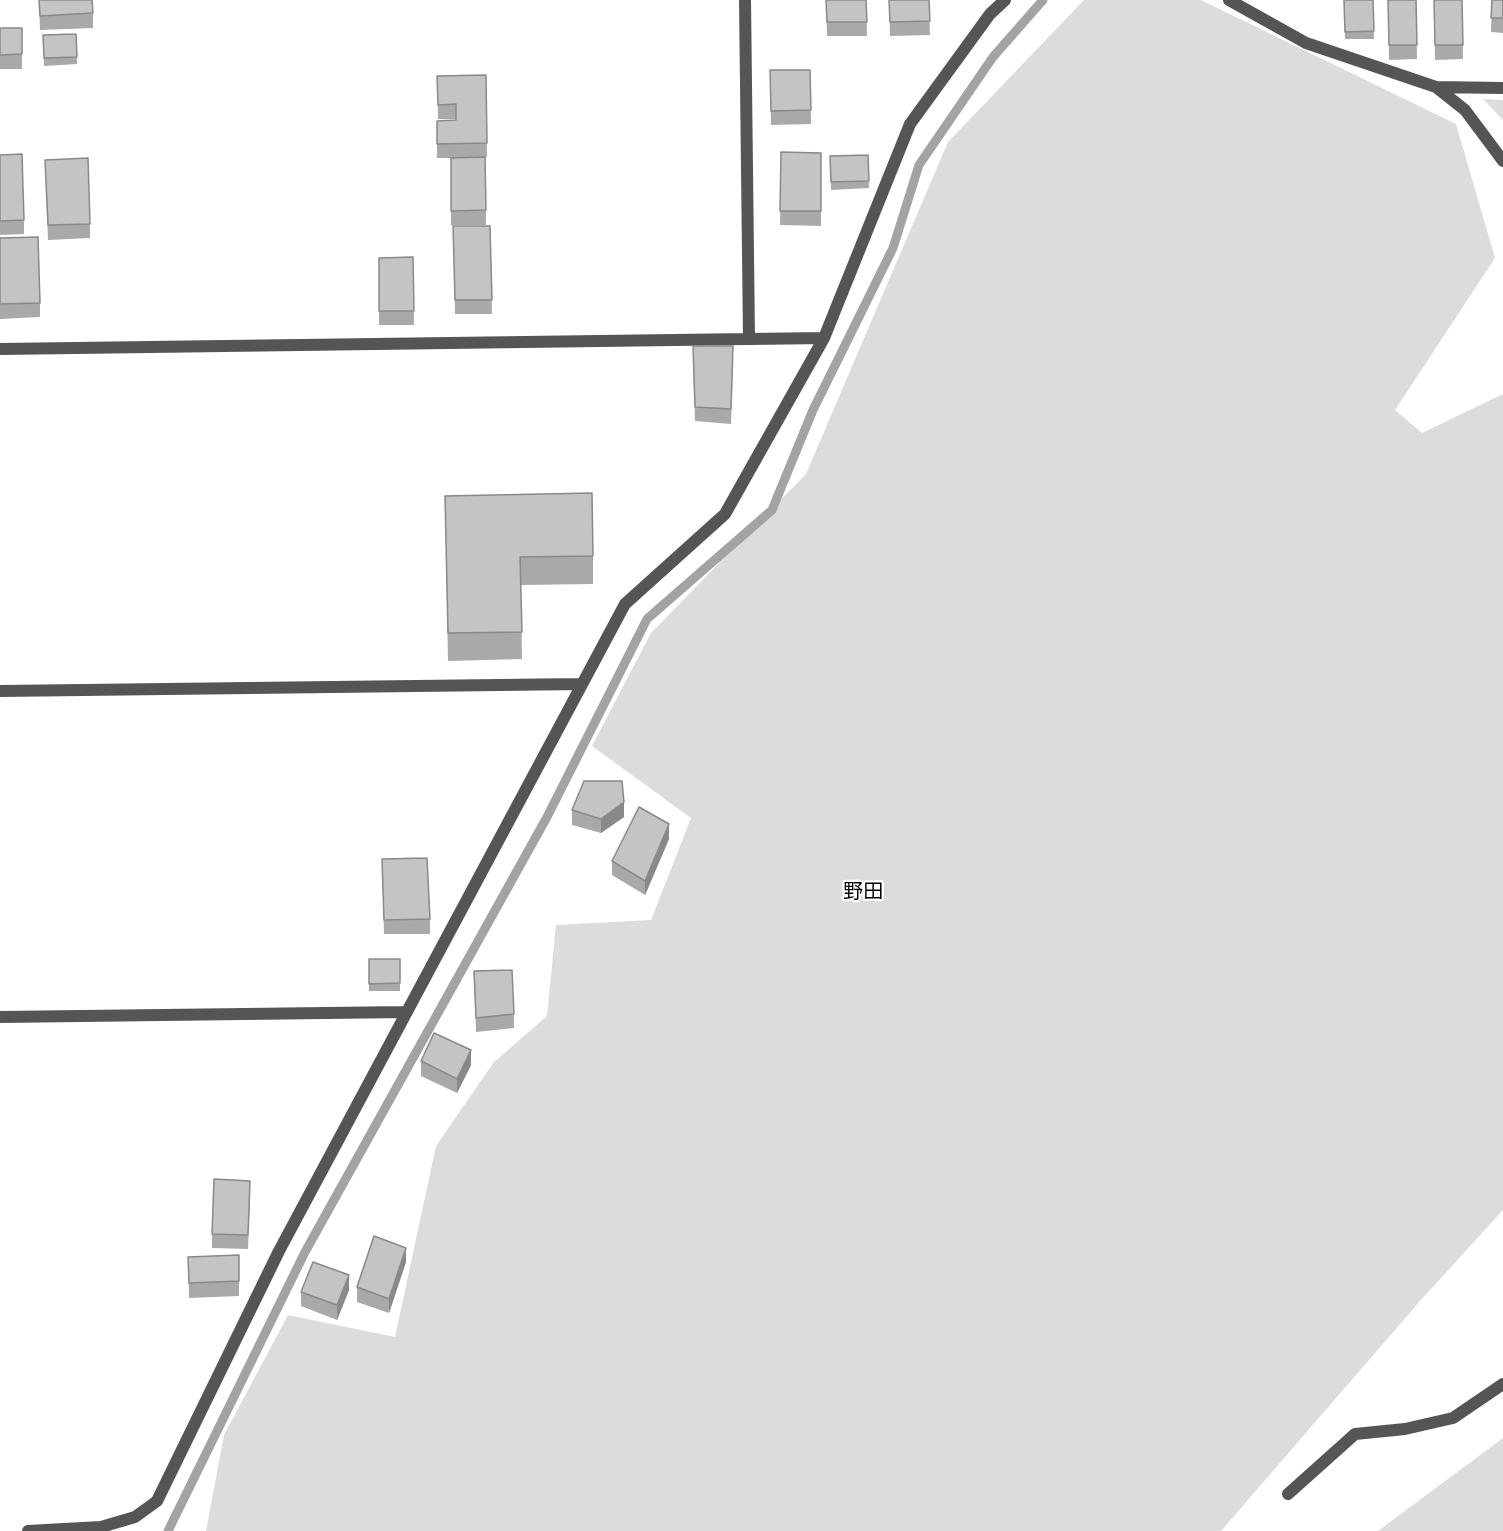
<!DOCTYPE html>
<meta charset="utf-8">
<style>
body{margin:0}
canvas{display:block;background:#fff}
</style>
<canvas width="1503" height="1531"></canvas>
<script>
const context = document.querySelector('canvas').getContext('2d');
context.lineJoin = 'round';
function fill(path, color) { context.fillStyle = color; context.fill(path, 'evenodd'); }
const poly = rows => new Path2D(rows.map(r => 'M' + r).join(''));
function trace(path, color, width, dash) { context.strokeStyle = color; context.lineWidth = width; context.lineCap = dash ? 'butt' : 'round'; context.setLineDash(dash || []); context.stroke(path); }
function drawText(font, color, halo, rows, align = 'center') {
  context.font = font + ' Rubik,"Noto Sans JP",sans-serif'; context.lineWidth = 4.5; context.setLineDash([]); context.textBaseline = 'middle'; context.strokeStyle = halo; context.fillStyle = color; for (const [text, x, y, turn = 0] of rows) {
    context.save(); context.translate(x, y); context.rotate((+turn || 0) * Math.PI / 180); context.textAlign = isNaN(turn) ? turn : align; if (halo) context.strokeText(text, 0, 0); context.fillText(text, 0, 0); context.restore();
  }
}
fill(poly([
 [1084,0,1201,0,1456,124,1495,258,1395,410,1422,433,1503,394,1503,1210,1420,1301,1221,1531,206,1531,224,1435,288,1315,395,1337,436,1146,494,1062,547,1016,556,925,651,920,691,818,592,746,651,633,806,474,948,142],
 [1483,99,1503,100,1503,120],
 [1503,1438,1503,1531,1378,1531]
]), '#dcdcdc');
trace(poly([
 [168,1531,305,1252,547,817,647,619,772,510,813,410,893,248,919,165,993,57,1043,0]
]), '#a3a3a3', 9);
trace(poly([
 [745,0,749,338],
 [1229,0,1306,43,1436,87,1465,110,1503,161],
 [1436,87,1503,88],
 [0,349,824,338],
 [0,691,582,684],
 [0,1017,407,1012],
 [1288,1494,1355,1434,1405,1429,1453,1418,1503,1384],
 [28,1531,101,1527,135,1517,157,1501,279,1251,625,604,725,514,824,338,910,124,990,14,1005,0]
]), '#555', 12);
fill(poly([
 [39,0,93,13,93,28,40,30],
 [826,0,866,0,867,36,827,36],
 [889,0,929,0,930,35,890,36],
 [1344,0,1373,0,1374,39,1345,39],
 [1388,0,1416,0,1417,59,1389,60],
 [1434,0,1462,0,1463,59,1435,60],
 [1492,0,1503,0,1503,33,1491,32],
 [0,28,22,28,22,69,0,69],
 [76,34,77,64,44,66,43,35],
 [770,70,810,70,811,124,771,125],
 [486,75,487,157,485,157,486,225,451,225,451,158,437,158,437,121,456,120,456,119,438,119,437,76],
 [781,152,821,153,821,226,780,225],
 [0,155,24,220,24,234,0,235],
 [868,155,869,188,831,190,830,156],
 [45,160,90,224,90,238,48,240],
 [453,226,490,226,492,314,455,314],
 [0,238,40,303,40,317,0,319],
 [413,257,414,325,379,325,379,258],
 [733,360,731,424,695,421,693,361],
 [445,496,593,556,593,584,521,585,522,659,448,661],
 [572,810,624,817,601,833,572,825],
 [669,839,645,895,612,875,612,861],
 [382,859,430,919,430,934,384,934],
 [369,959,400,959,400,991,369,991],
 [474,971,514,1014,514,1028,476,1032],
 [421,1061,471,1065,457,1093,421,1076],
 [250,1195,248,1249,212,1248,212,1234],
 [188,1257,239,1281,239,1296,189,1298],
 [406,1262,389,1313,357,1302,357,1287],
 [349,1290,337,1320,301,1306,301,1292]
]), '#a9a9a9');
fill(poly([
 [624,802,624,817,601,833,601,819],
 [669,824,669,839,645,895,645,881],
 [471,1050,471,1065,457,1093,457,1079],
 [406,1248,406,1262,389,1313,389,1299],
 [349,1275,349,1290,337,1320,337,1305]
]), '#898989');
const building = poly([
 [39,0,92,0,93,13,40,16,39,0],
 [826,0,866,0,867,22,827,22,826,0],
 [889,0,929,0,930,21,890,22,889,0],
 [1344,0,1373,0,1374,31,1345,32,1344,0],
 [1388,0,1416,0,1417,45,1389,45,1388,0],
 [1434,0,1462,0,1463,45,1435,45,1434,0],
 [1492,0,1503,0,1503,18,1491,18,1492,0],
 [0,28,22,28,22,54,0,55,0,28],
 [76,34,77,57,44,58,43,35,76,34],
 [770,70,810,70,811,110,771,111,770,70],
 [486,75,487,143,437,144,437,121,456,120,456,104,438,105,437,76,486,75],
 [781,152,821,153,821,211,780,211,781,152],
 [22,154,24,220,0,221,0,155,22,154],
 [868,155,869,181,831,182,830,156,868,155],
 [485,157,486,210,451,211,451,158,485,157],
 [88,158,90,224,48,225,45,160,88,158],
 [453,226,490,226,492,300,455,300,453,226],
 [38,237,40,303,0,304,0,238,38,237],
 [413,257,414,311,379,311,379,258,413,257],
 [693,346,733,346,731,409,695,407,693,346],
 [592,493,593,556,520,557,522,632,448,633,445,496,592,493],
 [584,781,622,781,624,802,601,819,572,810,584,781],
 [639,807,669,824,645,881,612,861,639,807],
 [427,858,430,919,384,920,382,859,427,858],
 [369,959,400,959,400,983,369,984,369,959],
 [512,970,514,1014,476,1018,474,971,512,970],
 [434,1033,471,1050,457,1079,421,1061,434,1033],
 [214,1179,250,1181,248,1235,212,1234,214,1179],
 [374,1236,406,1248,389,1299,357,1287,374,1236],
 [239,1255,239,1281,189,1283,188,1257,239,1255],
 [313,1262,349,1275,337,1305,301,1292,313,1262]
]);
fill(building, '#c4c4c4');
trace(building, '#898989', 1.5);
drawText('20px', '#000', '#fff', [
 ["野田",863,892]
]);
</script>
